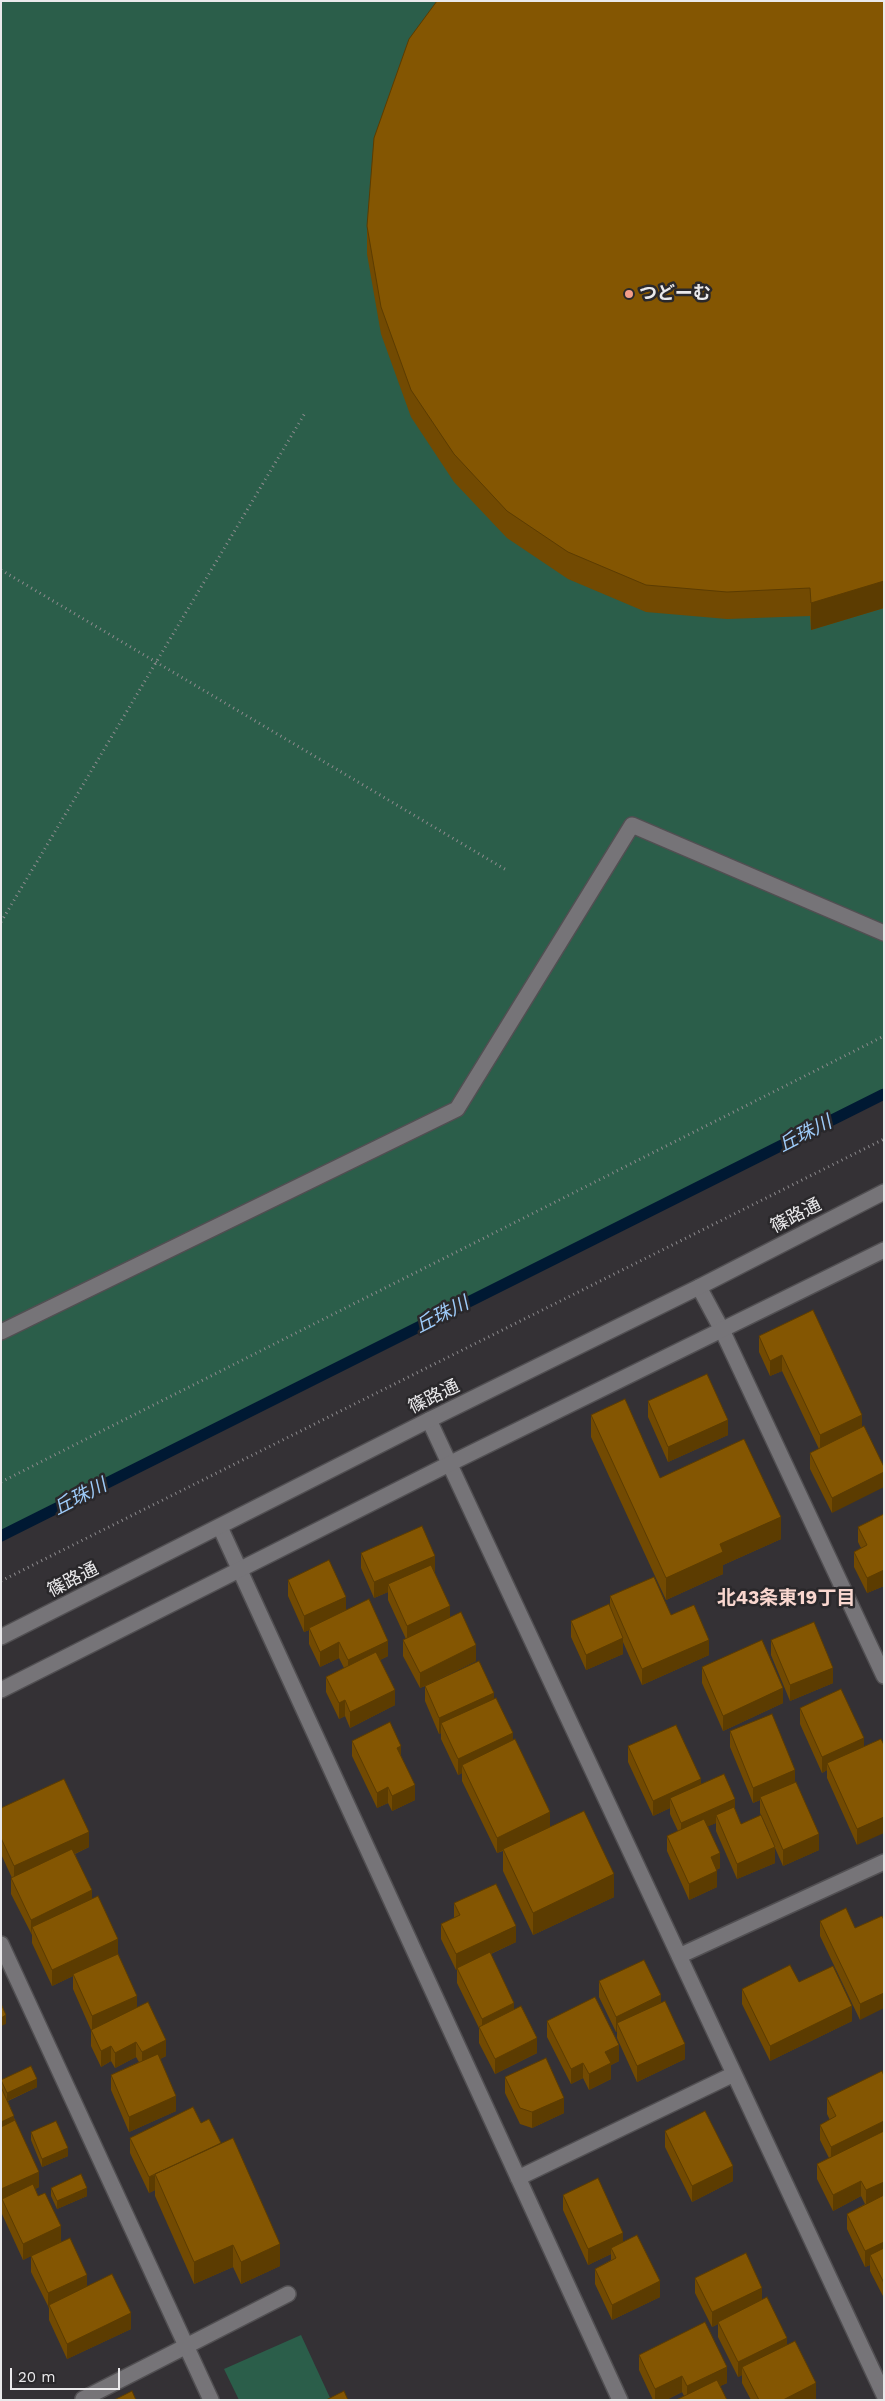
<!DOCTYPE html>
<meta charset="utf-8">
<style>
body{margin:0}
#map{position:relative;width:885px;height:2401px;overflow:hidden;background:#343135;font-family:"Work Sans",sans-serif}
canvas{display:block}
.frame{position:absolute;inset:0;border:2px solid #eae9eb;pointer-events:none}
.scale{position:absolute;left:10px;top:2368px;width:110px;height:22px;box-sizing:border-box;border:2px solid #eae9eb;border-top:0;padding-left:6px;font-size:15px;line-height:18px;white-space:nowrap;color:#eae9eb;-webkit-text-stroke:4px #2a282b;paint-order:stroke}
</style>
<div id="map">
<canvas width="885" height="2401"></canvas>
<div class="frame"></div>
<div class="scale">20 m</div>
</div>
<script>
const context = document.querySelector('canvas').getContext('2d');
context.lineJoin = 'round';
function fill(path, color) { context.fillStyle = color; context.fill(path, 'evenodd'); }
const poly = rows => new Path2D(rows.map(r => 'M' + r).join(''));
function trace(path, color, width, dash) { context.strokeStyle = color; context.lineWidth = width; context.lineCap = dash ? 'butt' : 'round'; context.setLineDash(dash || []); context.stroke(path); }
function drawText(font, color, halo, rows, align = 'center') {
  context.font = font + ' "Work Sans","Noto Sans JP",sans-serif'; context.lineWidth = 5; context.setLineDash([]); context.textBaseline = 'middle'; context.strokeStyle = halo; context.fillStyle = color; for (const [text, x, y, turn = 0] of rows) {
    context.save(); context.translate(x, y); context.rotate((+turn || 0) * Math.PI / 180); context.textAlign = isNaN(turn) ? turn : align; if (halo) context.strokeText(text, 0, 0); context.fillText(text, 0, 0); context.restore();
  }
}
fill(poly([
 [1,1,884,1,884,1094,1,1536],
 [301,2335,331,2400,239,2400,224,2369]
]), '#2b5e4a');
trace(poly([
 [1,1536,884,1094]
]), '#001933', 11);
const service = poly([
 [1,1332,457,1109,632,825,884,933]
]);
const minor = poly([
 [699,1287,722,1330,884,1676],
 [429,1420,884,2395],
 [220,1527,620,2400],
 [1,1944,211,2400],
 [679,1956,884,1862],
 [518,2178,734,2074],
 [83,2399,288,2294]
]);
const tertiary = poly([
 [1,1637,429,1420,699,1287,884,1192],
 [1,1690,449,1464,884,1250]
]);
trace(service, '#514f52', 18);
trace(minor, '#514f52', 18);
trace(tertiary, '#514f52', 18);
trace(poly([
 [1,570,508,871],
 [1,922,305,413],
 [1,1482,884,1036],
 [1,1581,884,1139]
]), '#8d8b8e', 3, [1, 4]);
trace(service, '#767478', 15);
trace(minor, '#767478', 15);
trace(tertiary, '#767478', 15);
fill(poly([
 [884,1,884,608,811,630,810,616,727,619,646,612,568,579,507,538,454,482,411,417,381,334,367,254,367,226],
 [813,1310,862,1427,832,1513,810,1469,810,1453,819,1449,782,1371,770,1376,759,1352,759,1336],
 [648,1401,728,1435,668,1462,648,1417],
 [591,1415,660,1478,781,1539,723,1565,723,1574,666,1600,591,1437],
 [884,1514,884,1586,867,1593,854,1567,854,1552,861,1548,858,1542,858,1527],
 [361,1553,435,1571,434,1572,450,1617,476,1661,427,1685,494,1699,550,1827,614,1897,533,1935,503,1871,503,1851,497,1853,462,1781,462,1773,458,1775,441,1739,441,1733,439,1734,425,1701,425,1686,420,1688,403,1656,403,1640,406,1639,388,1600,388,1592,374,1598,361,1568],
 [288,1580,346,1610,388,1656,380,1660,395,1705,350,1728,345,1716,339,1719,326,1692,326,1677,344,1668,339,1658,320,1667,309,1644,309,1630,304,1632,288,1596],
 [610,1596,671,1615,709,1655,642,1685,623,1642,623,1654,586,1670,571,1637,571,1621,610,1607],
 [771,1640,833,1683,790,1701,771,1655],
 [702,1667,783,1703,723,1731,702,1683],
 [800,1708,864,1746,857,1845,827,1778,827,1770,822,1773,800,1724],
 [730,1731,795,1782,819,1850,783,1866,775,1848,775,1863,737,1879,716,1831,716,1823,708,1826,720,1868,716,1870,717,1887,689,1900,667,1851,667,1836,678,1831,670,1814,670,1808,653,1816,628,1762,628,1746,701,1784,735,1809,741,1824,769,1832,760,1813,760,1800,753,1803,730,1747],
 [352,1741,401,1757,415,1800,392,1811,388,1803,377,1808,352,1756],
 [1,1808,89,1847,75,1854,92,1898,118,1954,137,2007,166,2056,160,2059,176,2111,129,2132,111,2090,111,2075,139,2062,136,2057,115,2068,111,2061,101,2067,91,2046,91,2030,73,1989,73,1976,52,1986,32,1943,32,1935,11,1894,11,1878,12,1878,1,1854],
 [454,1903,516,1942,491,1954,514,2009,537,2053,495,2074,479,2043,479,2028,457,1983,457,1969,456,1970,441,1939,441,1924,454,1918],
 [882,1916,860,2020,820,1936,820,1921,855,1928],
 [599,1981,661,2003,685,2059,637,2082,617,2038,617,2032,616,2032,599,1997],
 [799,1982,852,2021,770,2061,742,2004,742,1989],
 [547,2021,619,2061,611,2065,611,2079,589,2090,583,2078,571,2084,547,2037],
 [884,2076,884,2298,870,2271,870,2265,865,2267,847,2229,847,2214,865,2204,861,2196,833,2211,817,2179,817,2164,829,2158,820,2140,820,2125,830,2120,827,2114,827,2098],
 [505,2077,564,2113,532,2128,520,2124,505,2093],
 [1,2080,37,2087,8,2101,39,2187,35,2189,61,2242,87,2286,131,2329,67,2359,49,2320,49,2308,31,2272,31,2256,23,2260,2,2214],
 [201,2123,221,2144,280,2266,241,2284,233,2267,194,2284,155,2196,155,2190,149,2193,130,2153,130,2138],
 [665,2131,733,2181,692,2202,665,2147],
 [31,2132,68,2156,42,2167,31,2140],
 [51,2188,87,2196,57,2209,51,2196],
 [563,2195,623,2242,660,2297,612,2320,595,2284,595,2269,611,2260,611,2254,588,2265,563,2210],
 [695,2278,762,2300,816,2399,814,2400,751,2400,742,2383,742,2375,738,2377,718,2337,718,2324,712,2327,695,2293],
 [639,2355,727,2383,720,2386,684,2396,682,2392,666,2400,653,2400,639,2370]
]), '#724a02');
fill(poly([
 [884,581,884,608,811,630,811,603],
 [782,1355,782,1371,770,1376,770,1361],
 [862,1415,862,1431,820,1451,820,1435],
 [728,1420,728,1435,668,1462,668,1447],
 [884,1472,884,1487,832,1513,832,1498],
 [781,1517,781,1539,723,1565,723,1574,666,1600,666,1578,720,1544],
 [435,1556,435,1571,391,1591,388,1584,388,1592,374,1598,374,1582],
 [884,1570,884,1586,867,1593,867,1578],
 [346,1597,346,1612,309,1628,309,1630,304,1632,304,1616],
 [450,1606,450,1622,407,1641,407,1626],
 [623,1638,623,1654,586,1670,586,1655],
 [709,1640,709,1655,642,1685,642,1669],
 [388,1641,388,1656,348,1676,348,1660],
 [339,1642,339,1658,320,1667,320,1652],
 [476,1645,476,1661,420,1688,420,1673],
 [833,1668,833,1683,790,1701,790,1685],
 [783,1688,783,1703,723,1731,723,1716],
 [395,1690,395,1705,350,1728,350,1712],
 [494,1693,494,1709,441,1723,441,1733,439,1734,439,1718],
 [345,1700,345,1716,339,1719,339,1703],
 [513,1733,513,1749,462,1765,462,1773,458,1775,458,1759],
 [864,1738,864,1753,827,1763,827,1770,822,1773,822,1757],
 [401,1746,401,1762,397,1748],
 [795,1770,795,1786,760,1797,760,1800,753,1803,753,1788],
 [701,1779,701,1795,670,1798,670,1808,653,1816,653,1801],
 [415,1785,415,1800,392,1811,392,1796],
 [388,1787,388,1803,377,1808,377,1793],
 [735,1799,735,1814,716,1815,716,1823,681,1838,681,1823],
 [550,1812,550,1828,497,1853,497,1838],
 [884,1817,884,1833,857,1845,857,1829],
 [89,1832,89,1847,14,1882,14,1866],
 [819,1834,819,1850,783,1866,783,1850],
 [775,1847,775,1863,737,1879,737,1864],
 [720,1853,720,1868,711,1872,711,1857],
 [717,1871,717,1887,689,1900,689,1884],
 [614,1874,614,1897,533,1935,533,1913],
 [92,1890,92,1906,32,1927,31,1935,31,1920],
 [516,1926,516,1942,456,1970,456,1954],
 [118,1939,118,1955,73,1974,73,1976,52,1986,52,1970],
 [884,1993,884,2008,860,2020,860,2004],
 [661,1995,661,2010,617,2023,617,2032,616,2032,616,2017],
 [137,1996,137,2012,92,2032,92,2016],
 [514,2003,514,2018,482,2034,482,2019],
 [852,2006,852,2021,770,2061,770,2046],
 [6,2015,6,2024,1,2026,1,2018],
 [537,2038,537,2053,495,2074,495,2059],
 [166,2040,166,2056,142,2068,142,2052],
 [136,2042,136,2057,115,2068,115,2053],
 [685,2044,685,2059,637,2082,637,2066],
 [619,2045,619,2061,611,2065,611,2079,589,2090,589,2074,605,2052],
 [111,2046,111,2061,101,2067,101,2051],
 [583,2063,583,2078,571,2084,571,2069],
 [37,2079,37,2087,7,2101,7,2093],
 [176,2096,176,2111,129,2132,129,2117],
 [564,2098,564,2113,532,2128,532,2112],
 [14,2116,14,2132,1,2137,1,2122],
 [884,2121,884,2137,831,2163,831,2147],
 [68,2148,68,2156,42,2167,42,2159],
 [733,2166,733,2181,692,2202,692,2186],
 [39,2172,39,2187,4,2204,2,2199,1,2205,1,2189],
 [155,2175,155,2190,149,2193,149,2177],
 [861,2181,861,2196,833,2211,833,2195],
 [884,2182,884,2197,866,2206,866,2190],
 [87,2188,87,2196,57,2209,57,2201],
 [61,2226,61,2242,23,2260,23,2244],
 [623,2233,623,2249,611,2248,611,2254,588,2265,588,2249],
 [884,2242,884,2258,870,2255,870,2265,865,2267,865,2251],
 [280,2244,280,2266,241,2284,241,2262],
 [233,2245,233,2267,194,2284,194,2262],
 [87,2275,87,2290,49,2305,48,2309,48,2293],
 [660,2281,660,2297,612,2320,612,2305],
 [762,2288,762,2303,718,2322,718,2324,712,2327,712,2312],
 [131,2313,131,2329,67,2359,67,2344],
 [787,2338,787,2353,742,2367,742,2375,738,2377,738,2362],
 [727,2367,727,2383,691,2400,687,2400,687,2386],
 [682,2376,682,2392,666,2400,655,2400,655,2389],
 [816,2383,816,2399,814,2400,783,2400]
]), '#5c3c01');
const building = poly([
 [437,1,884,1,884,581,811,603,810,588,727,592,646,585,568,552,507,511,454,454,411,390,381,307,367,226,374,138,409,39,437,1],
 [813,1310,862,1415,820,1435,782,1355,770,1361,759,1336,813,1310],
 [707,1374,728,1420,668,1447,648,1401,707,1374],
 [625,1399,660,1478,744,1439,781,1517,720,1544,723,1552,666,1578,591,1415,625,1399],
 [864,1426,884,1467,884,1472,832,1498,810,1453,864,1426],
 [884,1514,884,1570,867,1578,854,1552,867,1545,858,1527,884,1514],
 [422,1526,435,1556,374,1582,361,1553,422,1526],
 [329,1560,346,1597,304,1616,288,1580,329,1560],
 [431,1565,450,1606,407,1626,388,1584,431,1565],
 [654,1577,671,1615,694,1605,709,1640,642,1669,610,1596,654,1577],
 [369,1599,388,1641,348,1660,339,1642,320,1652,309,1628,369,1599],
 [609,1604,623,1638,586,1655,571,1621,609,1604],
 [461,1612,476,1645,420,1673,403,1640,461,1612],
 [814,1622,833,1668,790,1685,771,1640,814,1622],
 [762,1640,783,1688,723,1716,702,1667,762,1640],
 [376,1652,395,1690,350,1712,345,1700,339,1703,326,1677,376,1652],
 [479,1661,494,1693,439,1718,425,1686,479,1661],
 [841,1689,864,1738,822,1757,800,1708,841,1689],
 [496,1698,513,1733,458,1759,441,1723,496,1698],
 [772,1714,795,1770,753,1788,730,1731,772,1714],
 [390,1722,401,1746,397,1748,415,1785,392,1796,388,1787,377,1793,352,1741,390,1722],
 [676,1725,701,1779,653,1801,628,1746,676,1725],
 [515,1739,550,1812,497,1838,462,1765,515,1739],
 [881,1739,884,1745,884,1817,857,1829,827,1763,881,1739],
 [724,1774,735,1799,681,1823,670,1798,724,1774],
 [64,1779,89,1832,14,1866,1,1838,1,1808,64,1779],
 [796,1782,819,1834,783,1850,760,1797,796,1782],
 [734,1807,741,1824,761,1815,775,1847,737,1864,716,1815,734,1807],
 [584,1811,614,1874,533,1913,503,1849,584,1811],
 [704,1819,720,1853,711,1857,717,1871,689,1884,667,1836,704,1819],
 [72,1849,92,1890,31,1920,11,1878,72,1849],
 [496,1884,516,1926,456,1954,441,1924,460,1915,454,1903,496,1884],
 [98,1896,118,1939,52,1970,32,1927,98,1896],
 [846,1908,855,1928,882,1916,884,1920,884,1993,860,2004,820,1921,846,1908],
 [490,1952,514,2003,482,2019,457,1968,490,1952],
 [118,1954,137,1996,92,2016,73,1974,118,1954],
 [644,1960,661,1995,616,2017,599,1981,644,1960],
 [790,1965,799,1982,833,1966,852,2006,770,2046,742,1989,790,1965],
 [595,1997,619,2045,605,2052,611,2063,589,2074,583,2063,571,2069,547,2021,595,1997],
 [665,2001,685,2044,637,2066,617,2023,665,2001],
 [148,2002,166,2040,142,2052,136,2042,115,2053,111,2046,101,2051,91,2030,148,2002],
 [2,2006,6,2015,1,2018,1,2007,2,2006],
 [521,2006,537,2038,495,2059,479,2027,521,2006],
 [158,2054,176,2096,129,2117,111,2075,158,2054],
 [546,2058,564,2098,532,2112,520,2108,505,2077,546,2058],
 [31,2066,37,2079,7,2093,1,2080,31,2066],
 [882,2071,884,2076,884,2121,831,2147,820,2125,836,2116,827,2098,882,2071],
 [1,2087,14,2116,1,2122,1,2087],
 [193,2107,201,2123,209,2119,221,2143,155,2174,149,2177,130,2138,193,2107],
 [705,2111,733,2166,692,2186,665,2131,705,2111],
 [15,2120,39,2172,1,2189,1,2127,15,2120],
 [56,2121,68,2148,42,2159,31,2132,56,2121],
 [884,2131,884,2182,866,2190,861,2181,833,2195,817,2164,884,2131],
 [233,2138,280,2244,241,2262,233,2245,194,2262,155,2174,233,2138],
 [81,2174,87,2188,57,2201,51,2188,81,2174],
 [598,2178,623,2233,588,2249,563,2195,598,2178],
 [33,2184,38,2196,45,2193,61,2226,23,2244,2,2199,33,2184],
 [884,2195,884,2242,865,2251,847,2214,884,2195],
 [637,2235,660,2281,612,2305,595,2269,616,2258,611,2248,637,2235],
 [70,2238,87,2275,48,2293,31,2256,70,2238],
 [884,2248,884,2283,870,2255,884,2248],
 [746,2253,762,2288,712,2312,695,2278,746,2253],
 [112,2274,131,2313,67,2344,49,2305,112,2274],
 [767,2297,787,2338,738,2362,718,2322,767,2297],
 [705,2322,727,2367,687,2386,682,2376,655,2389,639,2355,705,2322],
 [795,2341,816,2383,783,2400,759,2400,742,2367,795,2341],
 [717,2380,727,2400,676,2400,717,2380],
 [132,2391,136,2400,114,2400,132,2391],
 [344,2391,348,2400,326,2400,344,2391]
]);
fill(building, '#845602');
trace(building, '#5c3c01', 1);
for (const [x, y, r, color] of [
 [629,294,5,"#f49e8a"]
]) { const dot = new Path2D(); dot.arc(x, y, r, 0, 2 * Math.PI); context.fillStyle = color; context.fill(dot); trace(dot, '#2a282b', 2); }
drawText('bold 18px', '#eae9eb', '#2a282b', [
 ["つどーむ",639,294]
], 'left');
drawText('18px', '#eae9eb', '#2a282b', [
 ["篠路通",796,1216,-27],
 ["篠路通",434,1397,-26],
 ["篠路通",73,1580,-27]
]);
drawText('italic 19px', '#9ecbf9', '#2a282b', [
 ["丘珠川",805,1134,-27],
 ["丘珠川",442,1315,-27],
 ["丘珠川",80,1497,-27]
]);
drawText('bold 19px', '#f9d7cf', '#2a282b', [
 ["北43条東19丁目",786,1598]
]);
</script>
